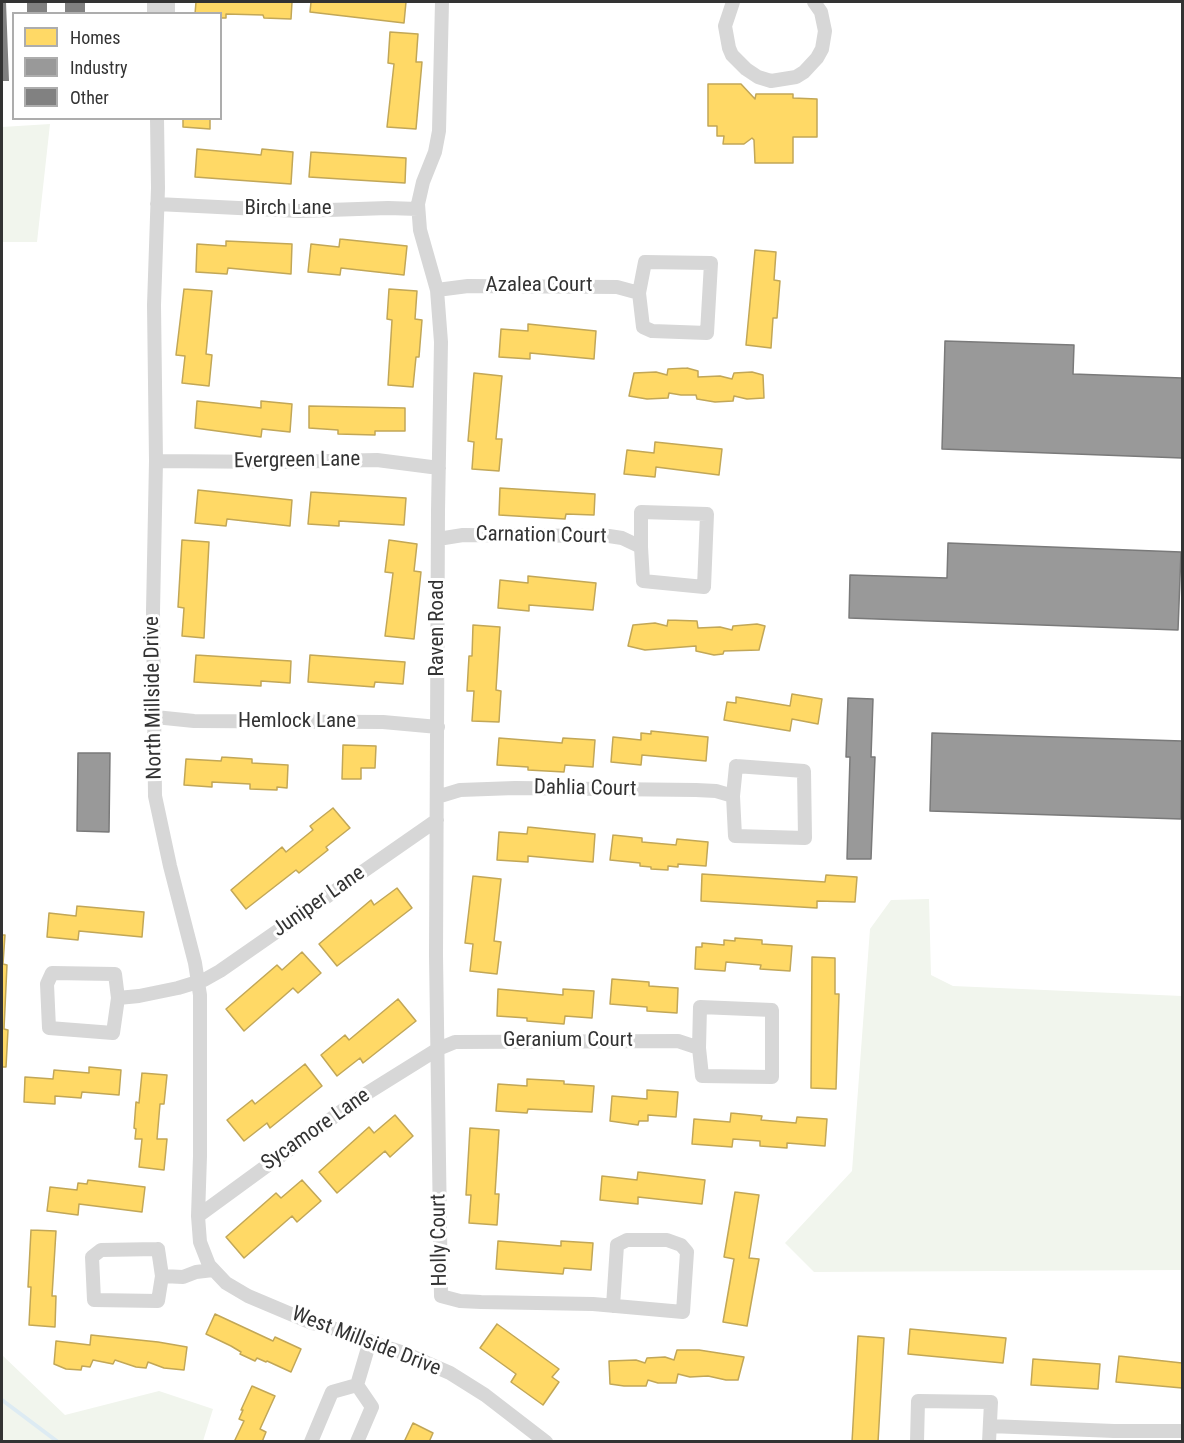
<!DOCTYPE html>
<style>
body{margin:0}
#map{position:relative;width:1184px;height:1443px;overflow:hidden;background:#fff;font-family:"Roboto Condensed",sans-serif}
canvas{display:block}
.frame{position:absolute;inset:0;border:3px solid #333;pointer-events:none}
.legend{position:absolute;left:12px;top:12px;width:210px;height:108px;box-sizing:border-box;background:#fff;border:2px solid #adadad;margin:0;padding:8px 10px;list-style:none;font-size:18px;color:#333}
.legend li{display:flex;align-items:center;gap:12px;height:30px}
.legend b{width:30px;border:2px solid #adadad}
</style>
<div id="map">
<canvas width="1184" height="1443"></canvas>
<div class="frame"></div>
<ul class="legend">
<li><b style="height:16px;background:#ffd966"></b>Homes</li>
<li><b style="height:16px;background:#999"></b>Industry</li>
<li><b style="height:16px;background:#818181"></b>Other</li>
</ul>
</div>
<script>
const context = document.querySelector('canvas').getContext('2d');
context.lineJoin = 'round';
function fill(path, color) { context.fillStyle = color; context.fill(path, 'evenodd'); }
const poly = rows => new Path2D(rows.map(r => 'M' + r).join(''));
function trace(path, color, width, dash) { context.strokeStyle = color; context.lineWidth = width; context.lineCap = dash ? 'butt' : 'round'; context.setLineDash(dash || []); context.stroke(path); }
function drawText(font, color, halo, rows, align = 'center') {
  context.font = font + ' "Roboto Condensed",sans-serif'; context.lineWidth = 6; context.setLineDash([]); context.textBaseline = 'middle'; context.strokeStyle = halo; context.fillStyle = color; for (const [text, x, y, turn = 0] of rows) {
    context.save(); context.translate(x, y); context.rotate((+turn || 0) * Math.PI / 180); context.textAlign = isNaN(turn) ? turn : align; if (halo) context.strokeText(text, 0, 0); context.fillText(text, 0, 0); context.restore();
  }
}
fill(poly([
 [50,124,37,242,2,242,2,127],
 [929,899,931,975,953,986,1182,996,1182,1270,814,1272,785,1243,852,1171,870,929,891,900],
 [2,1355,65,1415,159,1391,213,1409,203,1441,2,1441]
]), '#f1f5ed');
const homes = poly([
 [196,2,292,2,291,19,264,18,263,15,226,14,226,18,220,18,220,14,195,14,196,2],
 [311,2,406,2,404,23,310,12,311,2],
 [390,32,418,34,416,62,422,62,416,129,387,127,394,64,388,63,390,32],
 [708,84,741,84,755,99,756,94,793,94,793,98,817,99,817,137,793,137,793,163,755,163,754,140,752,138,744,144,723,144,724,136,717,136,717,126,708,126,708,84],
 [183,118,210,118,210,129,183,127,183,118],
 [197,149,261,155,262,149,293,152,291,184,195,177,197,149],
 [311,152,406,158,405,183,309,177,311,152],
 [340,239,407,246,404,275,341,268,340,275,308,272,311,244,339,247,340,239],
 [226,241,292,244,291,274,228,268,227,274,196,272,197,244,226,246,226,241],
 [755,250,776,252,774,280,780,281,777,318,773,318,771,348,746,345,755,250],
 [184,289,212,291,206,354,212,355,209,386,182,383,185,356,176,355,184,289],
 [389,289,417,291,415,319,422,320,419,357,416,357,413,387,388,385,392,320,387,319,389,289],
 [528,324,596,331,594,359,530,353,530,359,499,357,501,329,528,331,528,324],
 [687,368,698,371,698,377,720,376,732,379,734,373,752,372,763,375,764,398,747,399,734,396,733,401,715,402,697,399,696,395,681,395,669,393,668,398,647,399,629,396,634,373,656,372,667,375,668,369,687,368],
 [474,373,502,376,496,439,502,439,499,471,472,469,474,442,468,441,474,373],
 [197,401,261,408,261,401,292,404,290,432,262,429,261,437,195,428,197,401],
 [309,406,405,408,405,431,375,431,375,435,338,434,338,430,309,428,309,406],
 [655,442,722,449,719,475,656,467,655,477,624,474,627,450,654,453,655,442],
 [500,488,595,494,594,515,566,514,565,519,499,515,500,488],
 [198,490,292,500,290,526,227,519,226,526,195,523,198,490],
 [311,492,406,498,404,525,339,521,339,526,308,524,311,492],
 [182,540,209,542,204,638,182,636,184,608,178,607,182,540],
 [389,540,417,544,414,571,421,572,414,639,385,636,393,573,385,572,389,540],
 [528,576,596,583,593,610,529,605,529,611,498,608,500,580,528,583,528,576],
 [668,620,697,621,698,628,720,627,732,630,733,626,757,624,765,626,759,650,724,651,723,654,714,655,696,651,696,646,645,650,628,646,633,625,655,623,667,626,668,620],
 [473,625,500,627,496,690,501,691,499,722,472,721,474,691,467,691,469,656,472,656,473,625],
 [196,655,291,661,290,683,261,681,261,686,194,682,196,655],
 [310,655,405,662,403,684,375,682,374,687,308,682,310,655],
 [792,694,822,699,818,724,792,719,790,731,724,720,727,702,736,703,736,697,790,706,792,694],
 [651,731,708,737,706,761,642,755,641,765,611,762,613,737,641,740,641,733,651,734,651,731],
 [499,738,562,743,563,738,595,740,593,767,565,765,564,772,528,770,528,767,497,765,499,738],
 [343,745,376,746,375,768,361,768,361,779,342,779,343,745],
 [222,757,252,759,252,763,288,765,287,788,277,787,277,790,250,789,250,784,212,782,212,787,184,785,186,759,221,761,222,757],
 [333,808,350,828,326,847,328,850,299,873,296,870,246,909,231,890,282,847,286,852,313,830,310,826,333,808],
 [528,827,595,834,593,862,528,856,528,862,497,860,499,832,527,834,528,827],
 [613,835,642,838,642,842,676,845,677,839,708,842,706,866,678,864,678,867,668,866,668,870,651,869,651,867,640,866,640,863,610,860,613,835],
 [702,874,825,882,826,875,857,877,855,902,817,901,817,908,701,901,702,874],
 [473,876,501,879,494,941,501,942,497,974,470,971,473,944,465,943,473,876],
 [397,888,412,908,337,966,319,944,371,900,374,905,397,888],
 [77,906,144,912,142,937,79,931,78,940,47,937,49,913,76,916,77,906],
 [2,935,5,935,3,964,7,965,4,1029,8,1030,6,1067,2,1067,2,935],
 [735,938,762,940,762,944,792,946,790,971,760,969,761,965,726,962,725,971,695,969,696,947,702,947,702,943,724,945,724,940,735,941,735,938],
 [302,952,321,973,298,993,293,988,244,1031,226,1009,277,965,282,970,302,952],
 [812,957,835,958,835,994,839,994,836,1089,811,1088,812,957],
 [612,979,649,982,649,986,678,988,677,1013,647,1011,647,1007,610,1004,612,979],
 [498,989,563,995,563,989,594,991,592,1018,565,1016,564,1024,527,1021,527,1018,497,1016,498,989],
 [398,999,416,1021,363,1063,360,1058,337,1076,321,1055,345,1035,349,1040,398,999],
 [305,1064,322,1086,270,1128,267,1123,244,1141,227,1120,252,1100,255,1104,305,1064],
 [89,1067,121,1070,119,1095,82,1092,81,1098,55,1096,55,1104,24,1102,25,1077,53,1079,54,1070,89,1073,89,1067],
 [142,1073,167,1075,164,1104,160,1104,157,1139,167,1139,164,1170,139,1167,142,1139,135,1139,136,1129,134,1128,136,1102,139,1103,142,1073],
 [527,1079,564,1081,564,1084,594,1086,592,1112,528,1109,527,1113,496,1111,498,1084,527,1086,527,1079],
 [647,1090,678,1092,676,1117,648,1115,648,1121,639,1121,638,1125,610,1121,612,1096,647,1099,647,1090],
 [731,1113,762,1116,761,1120,796,1123,797,1117,827,1119,825,1146,787,1143,787,1148,760,1146,760,1141,733,1139,732,1147,692,1144,694,1119,730,1122,731,1113],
 [395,1115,413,1136,390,1157,385,1151,337,1193,319,1172,369,1127,374,1133,395,1115],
 [470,1128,499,1130,495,1194,499,1194,497,1225,469,1223,471,1195,466,1195,470,1128],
 [638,1172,705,1180,702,1204,638,1197,638,1204,600,1200,602,1176,637,1180,638,1172],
 [88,1180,145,1187,142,1212,79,1204,78,1215,47,1211,50,1187,77,1190,78,1183,87,1184,88,1180],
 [302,1180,321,1201,297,1222,292,1216,244,1258,226,1237,276,1193,281,1198,302,1180],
 [735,1192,759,1195,749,1258,759,1259,747,1326,723,1322,734,1259,724,1257,735,1192],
 [31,1230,56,1231,52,1296,56,1296,55,1327,29,1325,31,1287,28,1287,31,1230],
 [498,1241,561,1246,561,1241,593,1243,591,1270,564,1268,563,1274,496,1269,498,1241],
 [215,1314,273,1341,275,1337,301,1349,291,1372,267,1361,266,1362,257,1358,255,1361,240,1354,241,1352,231,1346,206,1334,215,1314],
 [497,1324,559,1369,552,1377,559,1382,543,1405,511,1382,516,1374,480,1348,497,1324],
 [910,1329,1006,1338,1003,1363,908,1354,910,1329],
 [91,1335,158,1342,187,1347,184,1370,164,1368,148,1362,146,1368,136,1367,115,1360,113,1364,93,1360,90,1367,82,1366,81,1370,66,1369,54,1364,56,1341,90,1345,91,1335],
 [858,1336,884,1338,878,1442,852,1442,858,1336],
 [677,1350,699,1350,744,1357,738,1380,726,1380,708,1376,690,1377,678,1374,676,1383,658,1383,648,1380,646,1386,624,1386,610,1384,609,1361,636,1360,645,1363,647,1358,665,1357,674,1360,677,1350],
 [1119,1356,1182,1363,1182,1388,1116,1382,1119,1356],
 [1033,1359,1100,1364,1098,1389,1031,1385,1033,1359],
 [252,1386,275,1396,260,1429,266,1432,262,1442,234,1442,244,1421,239,1419,243,1410,241,1410,252,1386],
 [413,1423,433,1433,429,1442,404,1442,413,1423]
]);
fill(homes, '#ffd966');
trace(homes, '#c2a757', 1.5);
const industry = poly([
 [945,341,1074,345,1073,374,1182,378,1182,458,942,449,945,341],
 [948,543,1181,552,1178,630,849,618,850,575,947,578,948,543],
 [848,698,873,699,871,757,875,757,871,859,847,859,850,757,846,757,848,698],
 [932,733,1182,741,1181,819,930,811,932,733],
 [78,753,110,753,109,832,77,831,78,753]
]);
fill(industry, '#999');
trace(industry, '#7a7a7a', 1.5);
trace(poly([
 [2,1400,58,1442]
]), '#ddebf3', 4);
fill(poly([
 [2,2,6,2,9,81,2,81],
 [27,2,47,2,47,14,27,14],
 [65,2,85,2,85,14,65,14]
]), '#818181');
trace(poly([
 [442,2,439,131,435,152,423,182,418,204,420,230,437,290,441,342,438,511,436,955,441,1296,460,1301,481,1302,593,1304,683,1312,687,1252,681,1245,667,1240,627,1240,617,1245,613,1306],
 [733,2,725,26,729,48,732,55,746,69,758,77,771,81,796,77,804,72,817,58,822,49,825,31,821,12,814,2],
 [154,14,154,2],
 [168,14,168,2],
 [157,118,158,188,154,305,156,461,153,611,155,796,170,866,195,963,200,995,200,1156,198,1216,200,1242,209,1265,226,1283,248,1296,312,1323,325,1325,351,1336,404,1353,450,1373,485,1395,546,1442],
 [157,204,299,211,388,208,418,209],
 [437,290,468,286,617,287,639,293,643,327,652,331,707,333,711,263,645,262,639,293],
 [156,461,279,462,377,460,439,468],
 [438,539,463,535,609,536,622,538,641,547,643,581,704,587,707,514,641,512,641,547],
 [155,717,194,721,383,722,438,727],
 [736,766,804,771,805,838,735,836,733,796,736,766],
 [437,797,460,790,515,788,696,790,716,791,733,796],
 [52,973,115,974,118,998,113,1033,49,1028,47,984,52,973],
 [118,998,139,996,178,988,204,980,220,971,437,820],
 [198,1216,361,1097,438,1049,455,1042,678,1041,699,1048,702,1076,772,1077,772,1010,700,1007,699,1048],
 [158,1249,162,1276,158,1301,94,1300,92,1257,101,1250,158,1249],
 [162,1276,183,1277,196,1272,213,1270],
 [990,1426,1114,1431,1182,1431],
 [311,1442,332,1392,357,1385],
 [357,1442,372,1407,357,1385,370,1341],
 [917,1442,918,1401,991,1402,989,1442]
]), '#d7d7d7', 14);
drawText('21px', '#333', '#fff', [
 ["Birch Lane",288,209],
 ["Azalea Court",539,286],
 ["Evergreen Lane",297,461,-1],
 ["Carnation Court",541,536,1],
 ["Raven Road",438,628,-90],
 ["North Millside Drive",154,698,-91],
 ["Hemlock Lane",297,722],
 ["Dahlia Court",585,789,1],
 ["Juniper Lane",319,902,-35],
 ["Geranium Court",568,1041],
 ["Sycamore Lane",316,1130,-35],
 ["Holly Court",440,1240,-91],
 ["West Millside Drive",366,1342,21]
]);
</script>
